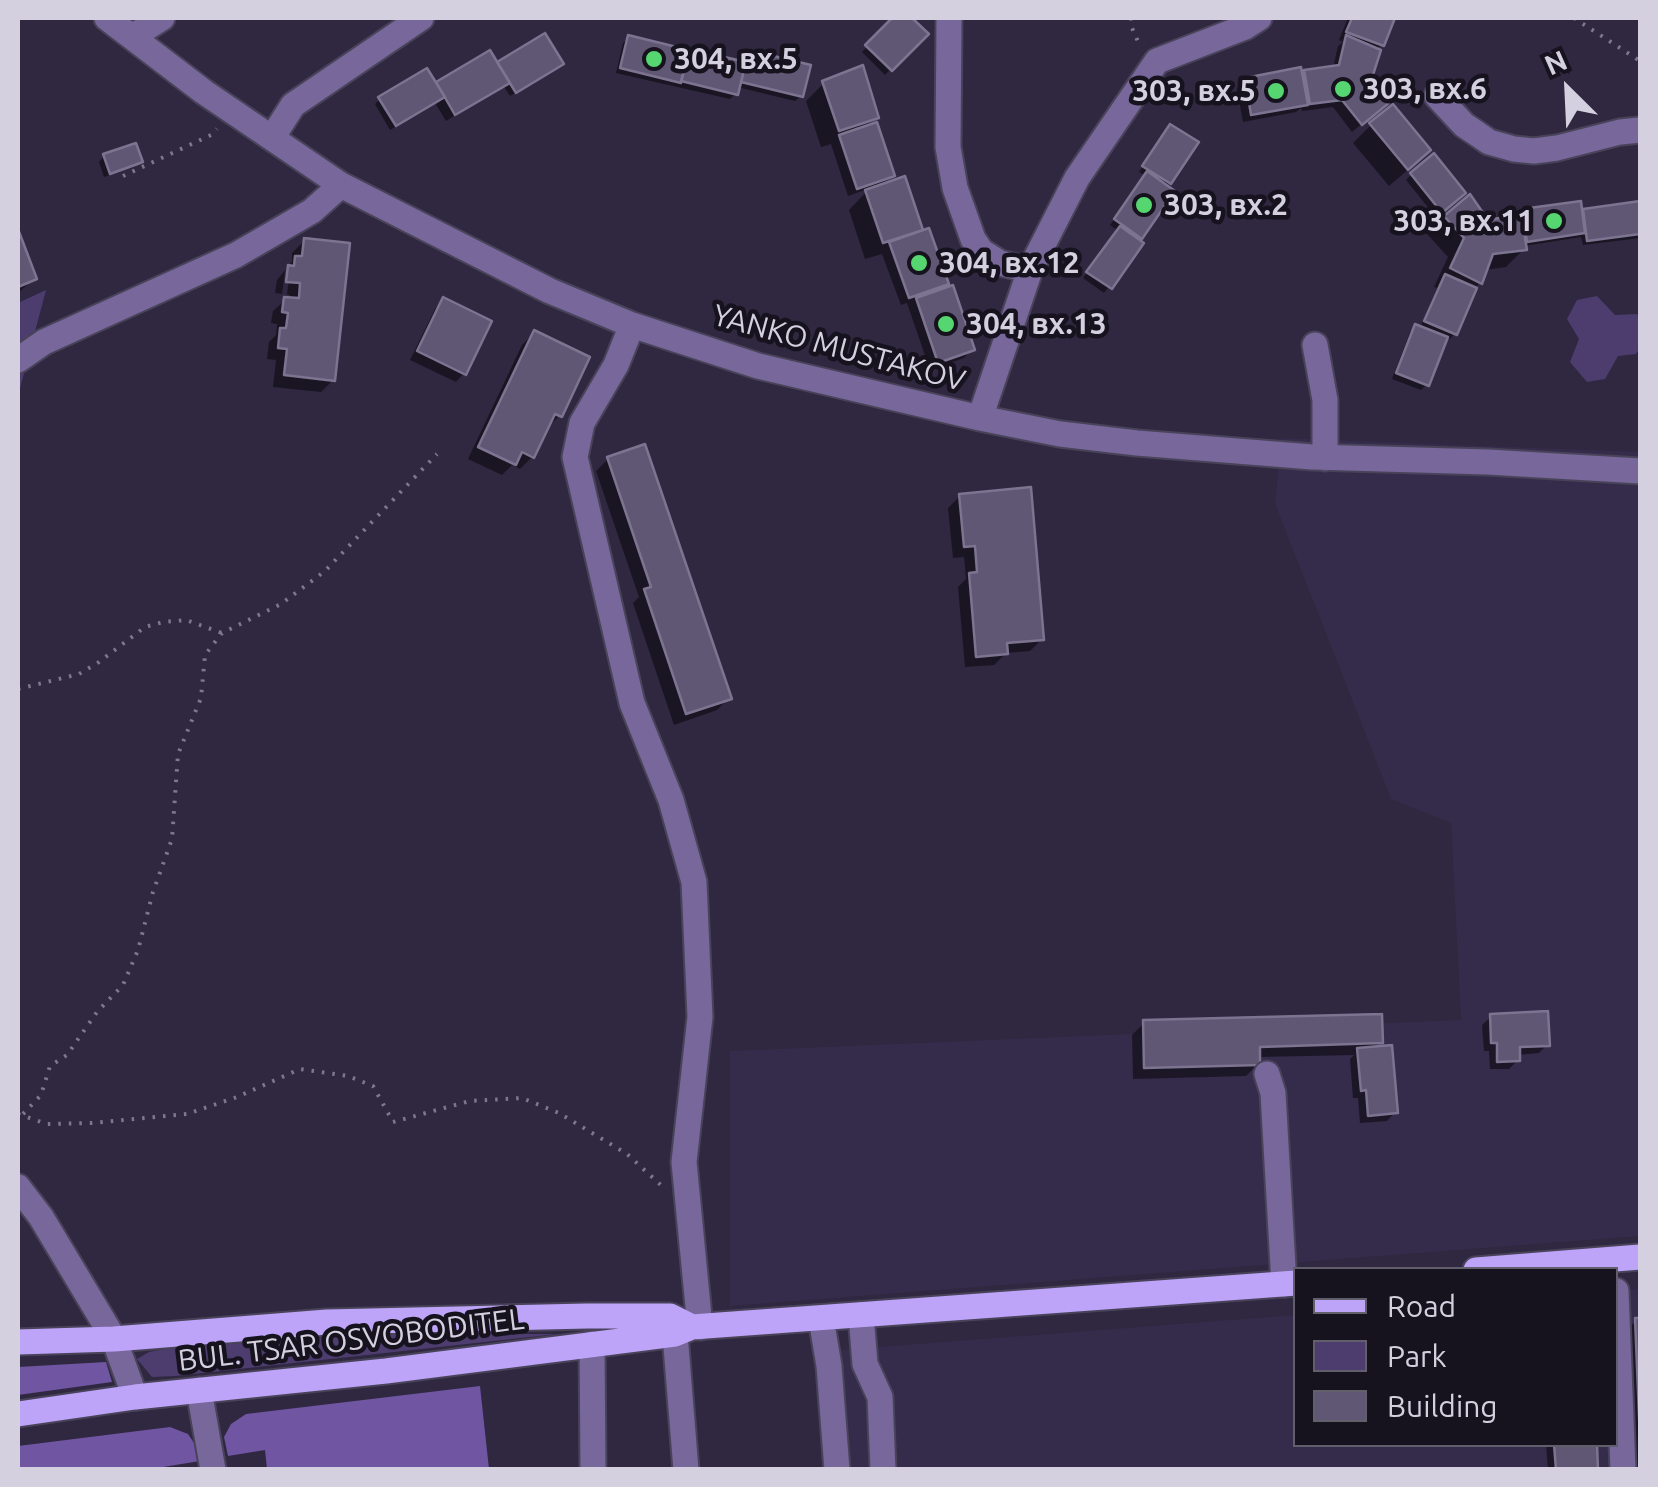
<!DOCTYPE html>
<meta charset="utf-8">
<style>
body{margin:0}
#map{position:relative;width:1658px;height:1487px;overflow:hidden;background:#2f2840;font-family:Ubuntu,sans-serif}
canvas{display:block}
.frame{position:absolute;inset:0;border:20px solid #d4d0e0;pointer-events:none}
.legend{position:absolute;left:1293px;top:1267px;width:325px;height:180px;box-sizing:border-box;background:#16131e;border:2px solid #625f6c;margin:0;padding:12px 18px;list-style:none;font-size:30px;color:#d4d0e0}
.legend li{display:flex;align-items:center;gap:20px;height:50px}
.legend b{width:50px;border:2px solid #625f6c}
.north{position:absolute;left:1518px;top:40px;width:100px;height:100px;-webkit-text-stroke:8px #16131e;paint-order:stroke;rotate:336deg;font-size:28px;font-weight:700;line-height:40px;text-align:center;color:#d4d0e0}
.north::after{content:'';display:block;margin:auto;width:35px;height:45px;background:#d4d0e0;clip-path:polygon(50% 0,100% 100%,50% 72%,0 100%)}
</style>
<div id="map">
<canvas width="1658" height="1487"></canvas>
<div class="frame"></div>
<ul class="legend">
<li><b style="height:12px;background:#bea4f9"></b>Road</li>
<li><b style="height:28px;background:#4d3d6f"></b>Park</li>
<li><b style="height:28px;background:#5f5773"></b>Building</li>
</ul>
<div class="north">N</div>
</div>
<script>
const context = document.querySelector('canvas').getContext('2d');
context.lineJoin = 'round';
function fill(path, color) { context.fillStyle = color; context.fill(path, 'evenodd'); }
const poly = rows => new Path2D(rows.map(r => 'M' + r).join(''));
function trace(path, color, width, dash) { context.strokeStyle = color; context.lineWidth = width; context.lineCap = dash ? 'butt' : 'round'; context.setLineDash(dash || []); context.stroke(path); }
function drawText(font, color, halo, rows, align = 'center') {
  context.font = font + ' Ubuntu,sans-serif'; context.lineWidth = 9; context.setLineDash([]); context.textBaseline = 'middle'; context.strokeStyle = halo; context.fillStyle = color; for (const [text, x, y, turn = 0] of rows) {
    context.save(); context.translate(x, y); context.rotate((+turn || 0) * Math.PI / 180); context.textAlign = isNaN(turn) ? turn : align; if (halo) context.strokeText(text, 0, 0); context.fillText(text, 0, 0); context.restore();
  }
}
fill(poly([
 [1281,438,1640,452,1640,1236,730,1306,730,1051,1461,1020,1451,823,1391,799,1275,504],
 [1640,1289,1640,1469,834,1469,826,1351,1295,1315,1296,1444,1616,1444,1616,1291]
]), '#352b4a');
fill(poly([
 [46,290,18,396,18,303],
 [1597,296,1615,315,1637,314,1640,320,1640,348,1636,354,1618,356,1605,379,1587,382,1570,362,1579,339,1567,319,1577,300],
 [373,1334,558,1334,175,1376,152,1377,137,1359,149,1352,176,1347]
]), '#4d3d6f');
fill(poly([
 [106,1362,112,1382,18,1395,18,1367],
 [480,1386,489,1469,267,1469,265,1450,228,1456,224,1437,231,1424,246,1414],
 [170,1427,188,1434,196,1446,200,1461,151,1469,18,1469,18,1446]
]), '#6f55a2');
fill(poly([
 [896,18,909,18,925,34,885,75,862,52],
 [1348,18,1393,18,1382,44,1376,50,1369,78,1377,111,1352,132,1333,107,1302,111,1301,108,1296,112,1243,122,1237,89,1246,80,1300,78,1306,72,1333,68,1338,46,1343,42,1339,40],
 [629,38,743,64,744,58,750,53,801,96,795,101,737,87,735,94,730,99,616,73,623,43],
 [496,64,556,69,510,96,503,85,446,121,435,103,390,130,375,104,380,99,435,86],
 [824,83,876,117,863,130,892,175,880,187,920,229,913,237,928,231,972,349,964,358,930,370,907,303,901,305,882,254,865,259,849,210,870,188,848,196,831,144,821,147,806,101],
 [1371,125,1410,168,1389,186,1353,143],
 [1166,132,1195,143,1165,187,1136,241,1141,244,1104,293,1083,278,1118,231,1110,225,1146,176,1139,172],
 [104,156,140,161,134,166,104,177,99,162],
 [1411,175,1458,198,1435,216,1406,180],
 [1639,204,1640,238,1583,245,1581,237,1524,246,1524,249,1506,267,1485,270,1455,333,1450,339,1445,337,1426,385,1421,390,1392,379,1410,332,1416,327,1420,328,1437,288,1434,287,1448,257,1428,235,1446,218,1487,223,1517,217,1523,211,1580,211],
 [18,236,34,279,18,293],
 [304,241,333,380,321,392,273,387,276,360,267,359,269,342,276,335,277,324,271,323,273,311,285,300,289,300,290,295,287,294,291,265,285,271,282,294,275,293,277,280,292,262,292,253],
 [443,300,464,373,456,382,410,360,435,309],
 [534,333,560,415,548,427,532,457,520,469,512,465,502,475,468,459,522,345],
 [608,459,729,698,717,710,674,725,633,603,639,597,596,471],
 [960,496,1042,639,1030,651,1006,653,994,665,965,667,958,587,966,579,964,557,953,558,948,508],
 [1491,1017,1547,1045,1539,1053,1517,1055,1518,1060,1509,1069,1490,1069,1489,1051,1484,1051,1482,1025],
 [1144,1023,1380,1042,1373,1049,1395,1112,1387,1121,1360,1123,1358,1098,1353,1098,1350,1059,1354,1055,1258,1057,1258,1064,1246,1076,1133,1079,1132,1035],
 [1640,1320,1640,1470,1630,1470,1624,1333,1636,1321],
 [1546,1444,1594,1444,1596,1470,1548,1470]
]), '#0007');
const building = poly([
 [892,18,912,18,929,34,892,71,865,45,892,18],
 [1352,18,1395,18,1384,46,1346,32,1352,18],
 [545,33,564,64,516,93,497,62,545,33],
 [628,35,689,50,681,83,620,68,628,35],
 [1346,35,1381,50,1372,78,1389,103,1362,125,1342,100,1310,104,1304,70,1339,65,1346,35],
 [690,49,746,62,738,95,681,81,690,49],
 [490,50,510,83,455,115,436,82,490,50],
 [749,50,811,65,803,97,741,82,749,50],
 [863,65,879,118,839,131,822,81,863,65],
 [1301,67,1308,105,1251,115,1245,78,1301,67],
 [427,68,445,97,396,126,378,97,427,68],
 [1393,104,1431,150,1408,170,1369,123,1393,104],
 [877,122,895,176,857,189,839,135,877,122],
 [1170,124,1199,142,1171,184,1142,166,1170,124],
 [136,143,143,162,110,174,103,154,136,143],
 [1434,153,1466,193,1442,213,1410,173,1434,153],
 [1147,171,1175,191,1142,239,1114,219,1147,171],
 [905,176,923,230,883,243,865,190,905,176],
 [1470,194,1488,220,1521,214,1527,250,1493,254,1482,284,1450,268,1464,238,1444,216,1470,194],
 [1581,201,1585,233,1527,242,1522,209,1581,201],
 [1640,201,1640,234,1587,241,1583,209,1640,201],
 [1120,226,1144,243,1112,289,1086,272,1120,226],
 [929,228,949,284,909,298,889,242,929,228],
 [18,229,37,279,18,287,18,229],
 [304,238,350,243,335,381,284,375,287,349,278,348,280,328,286,328,288,313,282,312,284,297,299,298,300,283,286,282,288,265,294,266,295,256,302,256,304,238],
 [1445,274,1477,288,1457,335,1424,321,1445,274],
 [953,285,975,350,938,363,916,298,953,285],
 [443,297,492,321,466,375,417,351,443,297],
 [1415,324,1448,337,1429,386,1396,373,1415,324],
 [534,330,590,357,562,417,555,414,534,458,522,452,516,465,478,447,534,330],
 [645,444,732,699,686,714,644,589,651,587,607,457,645,444],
 [1031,487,1044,640,1007,643,1008,654,976,657,969,573,977,572,975,546,964,547,959,494,1031,487],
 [1548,1011,1550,1046,1520,1047,1520,1061,1497,1062,1497,1043,1491,1043,1490,1014,1548,1011],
 [1382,1014,1383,1043,1260,1047,1260,1065,1144,1068,1143,1020,1382,1014],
 [1392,1045,1398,1113,1368,1116,1366,1090,1361,1091,1357,1048,1392,1045],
 [1635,1318,1640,1318,1640,1440,1635,1318],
 [1554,1444,1597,1444,1598,1470,1556,1470,1554,1444]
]);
fill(building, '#5f5773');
trace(building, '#7c7490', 2.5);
const minor = poly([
 [107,18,204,92,341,185,550,291,632,325,758,366,980,418,1060,434,1137,443,1312,457,1488,462,1640,471],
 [949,18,948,147,955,188,973,239,981,251,1000,263,1030,270],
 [132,37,162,18],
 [1437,96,1464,125,1476,133,1489,142,1514,149,1534,151,1557,148,1620,132,1640,130],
 [272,138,293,105,421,18],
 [632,325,616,365,582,423,575,457,632,703,671,800,694,882,700,1017,684,1162,700,1327],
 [1315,345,1325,400,1325,458],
 [18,360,44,342,236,255,312,211,341,185],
 [980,418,1030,270,1077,178,1157,61,1245,27,1259,18],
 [1267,1074,1273,1093,1284,1284],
 [18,1187,41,1217,114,1339,135,1397],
 [1616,1291,1623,1470],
 [861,1315,865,1364,880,1397,883,1470],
 [821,1318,829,1366,837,1470],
 [675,1334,686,1470],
 [592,1344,593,1470],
 [199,1390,213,1470]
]);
const major = poly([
 [1476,1270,1640,1257],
 [18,1342,114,1339,327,1322,587,1316,670,1316,692,1327],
 [18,1414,135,1397,386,1371,675,1334,692,1327,1296,1283]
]);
trace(minor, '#49435a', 29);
trace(major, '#49435a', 29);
trace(poly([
 [1131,18,1132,28,1140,46],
 [1574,18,1640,61],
 [123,176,211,135,217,129],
 [18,689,79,674,99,662,145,627,163,622,186,620,222,633],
 [18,1114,47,1124,92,1123,187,1114,237,1097,300,1069,348,1076,373,1086,393,1122,470,1101,522,1098,559,1113,627,1154,663,1187],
 [23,1114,41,1095,50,1066,67,1055,97,1012,123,985,138,950,153,892,172,839,178,754,201,698,205,655,222,633,281,604,325,571,437,454]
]), '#7d788c', 4, [2.5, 8]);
trace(minor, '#77679b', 25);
trace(major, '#bea4f9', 25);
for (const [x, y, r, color] of [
 [654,59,10,"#56d671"],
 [1343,89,10,"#56d671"],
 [1276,91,10,"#56d671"],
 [1144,205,10,"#56d671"],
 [1554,221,10,"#56d671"],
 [919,263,10,"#56d671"],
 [946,324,10,"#56d671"]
]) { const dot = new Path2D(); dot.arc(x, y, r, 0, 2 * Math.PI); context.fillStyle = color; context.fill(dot); trace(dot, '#16131e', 4); }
drawText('bold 30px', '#d4d0e0', '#16131e', [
 ["304, вх.5",674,59],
 ["303, вх.6",1363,89],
 ["303, вх.5",1256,91,"right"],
 ["303, вх.2",1164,205],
 ["303, вх.11",1534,221,"right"],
 ["304, вх.12",939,263],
 ["304, вх.13",966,324]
], 'left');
drawText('30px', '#d4d0e0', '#16131e', [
 ["YANKO MUSTAKOV",839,348,15],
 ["BUL. TSAR OSVOBODITEL",351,1340,-7]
]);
</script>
